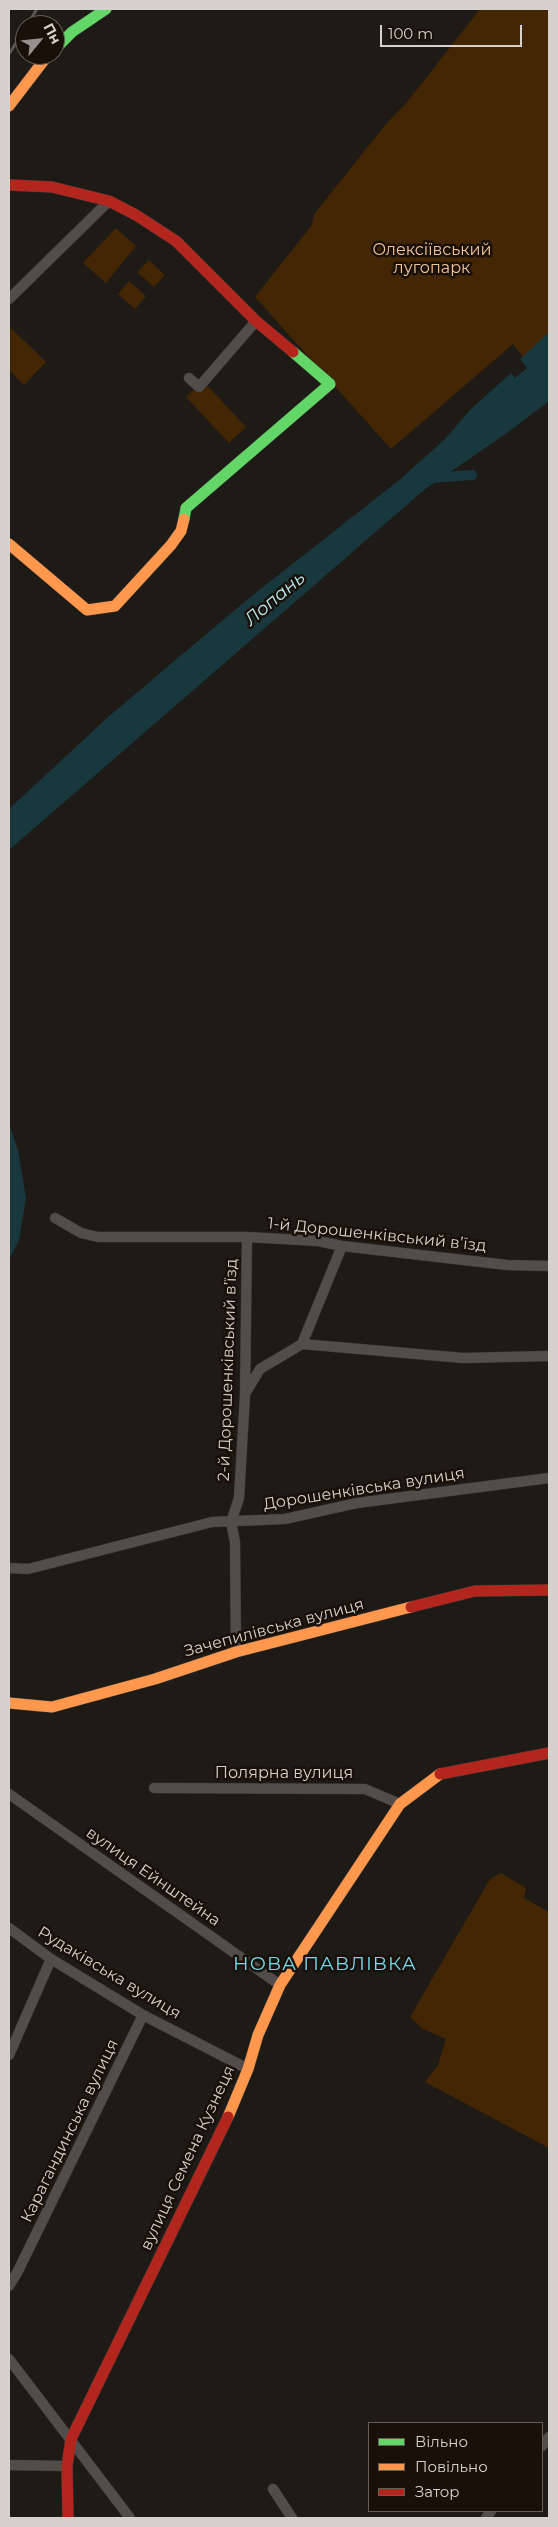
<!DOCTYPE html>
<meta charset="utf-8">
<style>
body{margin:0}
#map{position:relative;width:558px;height:2527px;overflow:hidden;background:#1e1a16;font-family:Montserrat,sans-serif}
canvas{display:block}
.frame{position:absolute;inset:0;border:10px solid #d7d1cb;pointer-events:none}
.legend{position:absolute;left:368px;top:2422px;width:175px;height:90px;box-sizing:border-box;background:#191109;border:1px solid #655e57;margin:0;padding:6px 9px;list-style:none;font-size:15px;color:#d7d1cb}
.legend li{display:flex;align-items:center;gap:10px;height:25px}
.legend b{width:25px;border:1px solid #655e57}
.north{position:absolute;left:15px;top:15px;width:50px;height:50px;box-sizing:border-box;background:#191109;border:1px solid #655e57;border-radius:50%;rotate:62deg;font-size:14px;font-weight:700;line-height:20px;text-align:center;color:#d7d1cb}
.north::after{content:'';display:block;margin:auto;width:18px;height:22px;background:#96918c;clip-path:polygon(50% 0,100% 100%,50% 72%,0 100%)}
.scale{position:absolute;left:380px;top:25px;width:142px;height:22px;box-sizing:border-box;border:2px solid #d7d1cb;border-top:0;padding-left:6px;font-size:15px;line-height:18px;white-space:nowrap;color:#d7d1cb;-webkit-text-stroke:4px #191109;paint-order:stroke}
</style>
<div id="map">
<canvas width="558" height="2527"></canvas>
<div class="frame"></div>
<ul class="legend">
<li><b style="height:6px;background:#63d668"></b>Вільно</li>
<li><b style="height:6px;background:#ff974d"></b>Повільно</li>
<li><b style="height:6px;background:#b3261e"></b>Затор</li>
</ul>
<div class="north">Пн</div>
<div class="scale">100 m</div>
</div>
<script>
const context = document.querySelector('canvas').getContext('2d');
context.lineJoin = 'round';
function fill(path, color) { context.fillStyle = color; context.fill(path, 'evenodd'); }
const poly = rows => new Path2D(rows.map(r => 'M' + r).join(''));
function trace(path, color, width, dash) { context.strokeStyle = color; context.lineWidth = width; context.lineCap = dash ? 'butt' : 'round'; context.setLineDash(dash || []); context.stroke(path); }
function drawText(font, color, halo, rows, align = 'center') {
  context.font = font + ' Montserrat,sans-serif'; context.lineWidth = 5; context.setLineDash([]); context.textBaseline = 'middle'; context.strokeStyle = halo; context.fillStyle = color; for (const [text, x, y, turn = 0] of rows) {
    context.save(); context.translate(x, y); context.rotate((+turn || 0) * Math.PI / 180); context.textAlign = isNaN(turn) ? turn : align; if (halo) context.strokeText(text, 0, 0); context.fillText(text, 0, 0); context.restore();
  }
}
fill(poly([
 [480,9,549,9,549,390,513,344,391,449,255,297,311,226,315,213,385,125,407,102],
 [116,228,136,246,106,283,83,263],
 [149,260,165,275,154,287,137,272],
 [129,281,146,296,135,309,118,294],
 [9,326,46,362,24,385,9,370],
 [203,381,246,427,229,443,186,397],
 [501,1873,526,1888,524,1898,549,1912,549,2148,425,2082,438,2065,446,2039,423,2029,410,2017,490,1879]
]), '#432603');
fill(poly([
 [549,332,549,401,507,433,424,490,9,850,9,809,108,717,249,598,398,481,443,441,471,409,511,373,515,378,527,368,520,359],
 [9,1124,18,1150,26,1198,19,1240,9,1260]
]), '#18383d');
trace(poly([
 [430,478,472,475]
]), '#18383d', 10);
const street = poly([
 [9,299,109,201],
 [189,378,199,387,256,321],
 [55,1218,81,1233,98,1237,247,1237,318,1241,342,1246,507,1265,549,1266],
 [302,1344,463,1358,549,1356],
 [245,1394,260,1369,302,1344,342,1246],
 [9,1568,28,1569,212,1522,285,1519,357,1503,549,1478],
 [236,1652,235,1542,231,1522,239,1498,245,1395,247,1237],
 [154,1788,365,1789,400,1804],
 [9,1794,280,1985],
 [9,1928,51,1959,143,2015,248,2069],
 [9,2055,51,1959],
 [9,2286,17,2273,143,2015],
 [9,2359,130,2518],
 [542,2446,549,2437],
 [9,2465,67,2466],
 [273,2489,292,2518],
 [486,2518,491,2511]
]);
const fast = poly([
 [55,49,72,32,106,9],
 [184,519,186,508,330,384,293,352]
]);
const slow = poly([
 [9,106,48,55],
 [9,544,87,610,115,606,171,545,181,531,184,519],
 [9,1703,52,1707,155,1679,236,1652,411,1607],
 [228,2117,248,2069,258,2035,280,1985,400,1804,440,1774]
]);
const jam = poly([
 [9,185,52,187,109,201,136,215,176,241,256,321,293,352],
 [411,1607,475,1591,549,1590],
 [440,1774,549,1753],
 [68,2518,67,2466,71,2439,228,2117]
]);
trace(street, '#393633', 11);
trace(fast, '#393633', 12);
trace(slow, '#393633', 12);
trace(jam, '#393633', 12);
trace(street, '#514d4a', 10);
trace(fast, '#63d668', 11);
trace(slow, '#ff974d', 11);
trace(jam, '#b3261e', 11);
trace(poly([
 [27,25,37,9],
 [9,54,25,29]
]), '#5a5653', 3);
drawText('16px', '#f4c496', '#191109', [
 ["Олексіївський",432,250],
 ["лугопарк",432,268]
]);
drawText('16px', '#d7d1cb', '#191109', [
 ["1-й Дорошенківський в’їзд",377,1235,6],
 ["2-й Дорошенківський в’їзд",228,1370,-88],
 ["Дорошенківська вулиця",364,1489,-9],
 ["Зачепилівська вулиця",274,1628,-15],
 ["Полярна вулиця",284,1773],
 ["вулиця Ейнштейна",153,1877,35],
 ["Рудаківська вулиця",109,1973,31],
 ["Карагандинська вулиця",70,2131,-64],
 ["вулиця Семена Кузнеця",188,2158,-65]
]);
drawText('italic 18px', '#bbeef8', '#191109', [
 ["Лопань",275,599,-40]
]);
context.letterSpacing = '1px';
drawText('19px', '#73dbee', '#191109', [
 ["НОВА ПАВЛІВКА",325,1964]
]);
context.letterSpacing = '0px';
</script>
